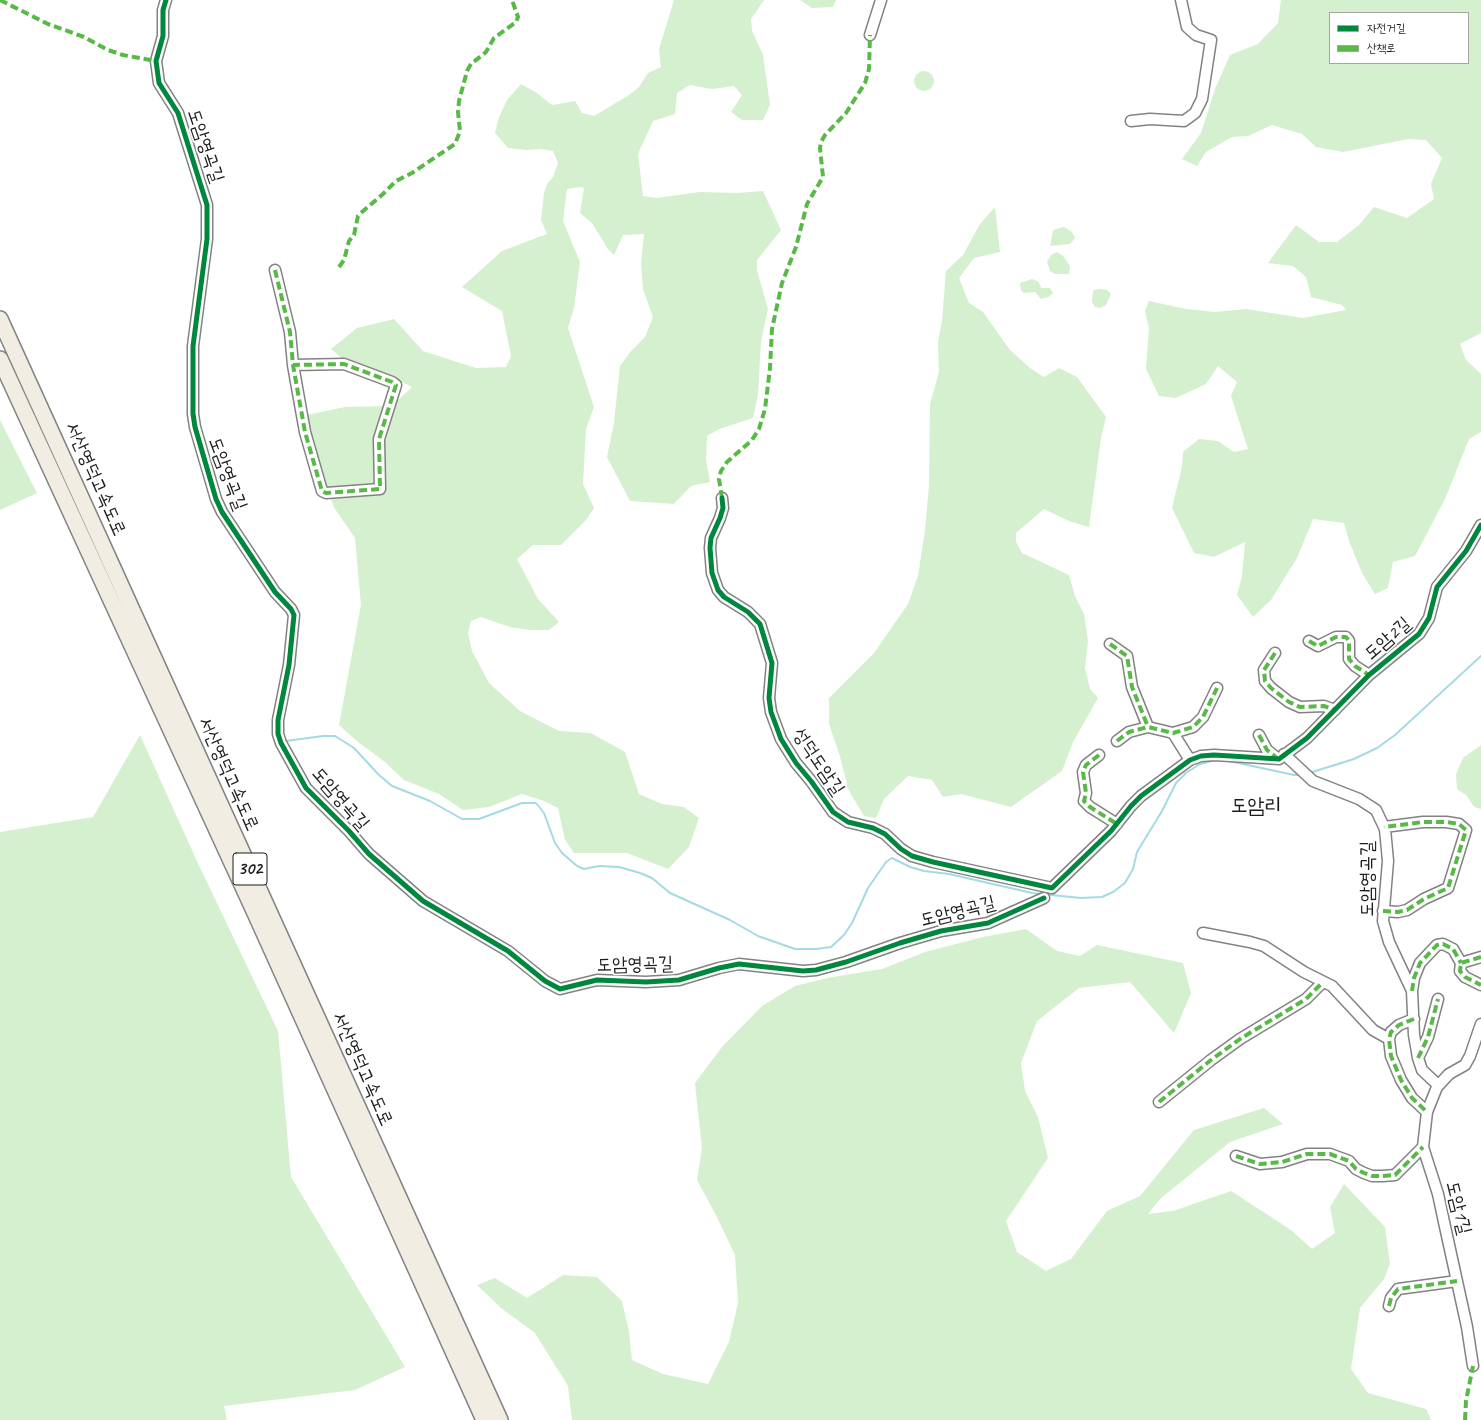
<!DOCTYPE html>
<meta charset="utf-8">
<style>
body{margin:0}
#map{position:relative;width:1481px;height:1420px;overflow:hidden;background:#fff;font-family:Caveat,"Poor Story",sans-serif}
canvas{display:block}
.legend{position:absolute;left:1329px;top:12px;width:140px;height:52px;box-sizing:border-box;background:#fff;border:1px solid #a4a4a4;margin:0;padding:5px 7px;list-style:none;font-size:12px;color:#1c1c1c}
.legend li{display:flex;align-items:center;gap:8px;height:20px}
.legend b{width:20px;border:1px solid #a4a4a4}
</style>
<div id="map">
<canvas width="1481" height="1420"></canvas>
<ul class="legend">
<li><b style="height:5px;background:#00873e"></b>자전거길</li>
<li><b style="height:5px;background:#58b947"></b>산책로</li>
</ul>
</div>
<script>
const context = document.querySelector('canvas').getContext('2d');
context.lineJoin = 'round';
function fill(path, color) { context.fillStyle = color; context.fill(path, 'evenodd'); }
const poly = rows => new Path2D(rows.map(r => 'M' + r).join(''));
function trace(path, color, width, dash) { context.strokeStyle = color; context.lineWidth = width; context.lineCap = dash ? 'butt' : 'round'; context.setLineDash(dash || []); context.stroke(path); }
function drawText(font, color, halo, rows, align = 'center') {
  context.font = font + ' Caveat,"Poor Story",sans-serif'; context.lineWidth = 3.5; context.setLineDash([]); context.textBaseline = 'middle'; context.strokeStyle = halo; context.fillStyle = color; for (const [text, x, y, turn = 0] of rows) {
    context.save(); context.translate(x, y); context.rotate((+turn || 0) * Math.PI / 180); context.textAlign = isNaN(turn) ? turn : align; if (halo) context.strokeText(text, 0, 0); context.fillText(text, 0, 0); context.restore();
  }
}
fill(poly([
 [674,0,764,0,751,19,752,31,763,55,770,105,763,120,742,120,731,112,742,95,734,86,712,89,690,85,677,93,675,114,653,121,638,154,643,196,657,198,700,192,738,193,763,191,781,230,757,260,757,270,768,309,761,341,758,395,753,418,719,429,707,436,706,460,710,482,691,486,674,504,630,501,607,457,614,423,620,366,631,351,645,337,653,317,643,289,641,264,644,234,623,235,614,255,608,249,592,223,580,213,584,188,580,187,567,189,563,221,580,262,574,308,568,328,594,407,586,429,583,484,594,508,586,520,561,545,533,545,517,559,538,599,559,622,549,630,530,630,510,627,481,617,471,621,468,633,472,651,489,683,520,711,559,731,591,733,625,752,639,794,662,804,684,807,699,818,689,847,668,869,627,853,574,853,565,840,558,808,544,801,522,794,489,807,463,810,439,794,404,780,385,762,358,742,339,725,361,605,355,538,335,509,309,446,307,415,345,407,392,406,412,387,390,376,347,363,331,349,357,328,394,319,423,351,476,368,506,367,511,356,502,311,462,287,502,251,547,234,541,220,544,193,547,184,553,177,558,163,553,151,541,149,526,150,508,148,495,133,499,117,507,100,521,84,537,93,552,105,575,101,582,113,594,116,629,95,639,87,648,73,661,67,659,49],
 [800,0,836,0,833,7,812,8],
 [1281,0,1481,0,1481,333,1460,344,1466,360,1481,374,1481,432,1469,439,1445,499,1415,556,1393,562,1388,588,1375,594,1362,573,1349,541,1344,523,1313,519,1297,558,1271,600,1253,617,1237,595,1242,576,1245,542,1214,557,1194,553,1172,508,1182,467,1183,452,1199,439,1218,441,1234,452,1248,449,1231,396,1237,382,1218,366,1206,384,1176,398,1159,396,1146,369,1149,328,1145,311,1149,301,1186,309,1215,312,1246,309,1303,318,1346,310,1342,305,1311,297,1306,277,1293,266,1268,263,1296,225,1319,242,1337,242,1359,225,1374,207,1407,218,1434,199,1431,184,1442,158,1426,140,1408,139,1343,152,1316,147,1302,134,1272,125,1248,136,1232,137,1206,152,1197,166,1182,159,1201,133,1215,89,1230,55,1258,44,1278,23],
 [1330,13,1468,13,1468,63,1330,63],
 '914 81a10 10 0 1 1 20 0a10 10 0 1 1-20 0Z',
 [995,207,1000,252,974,258,959,278,969,303,983,312,1010,350,1030,368,1044,377,1059,368,1077,377,1106,417,1101,438,1089,527,1069,521,1044,509,1016,533,1016,542,1022,553,1069,575,1075,596,1084,614,1088,641,1085,668,1090,689,1098,698,1073,742,1062,771,1011,807,961,794,943,797,932,780,908,776,884,799,876,818,864,816,848,789,840,756,829,724,829,698,874,653,908,604,918,576,925,530,929,486,930,404,939,372,938,342,942,321,946,271,963,255,980,224],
 [1064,227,1072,232,1075,238,1070,244,1050,246,1053,230],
 [1057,252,1063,256,1070,266,1069,274,1055,274,1050,271,1047,262,1051,255],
 [1032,279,1039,282,1041,288,1050,288,1053,293,1049,297,1041,299,1035,292,1023,293,1021,290,1020,283],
 [1099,289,1107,290,1111,294,1106,305,1100,308,1095,307,1092,302,1093,290],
 [0,420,37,493,0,510],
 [140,735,196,859,278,1031,291,1177,405,1367,355,1390,224,1406,227,1420,0,1420,0,832,93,817],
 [1481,745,1481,809,1474,807,1467,796,1457,789,1456,774,1463,758],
 [1026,929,1057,951,1080,956,1097,945,1183,963,1191,993,1174,1033,1130,982,1079,988,1037,1021,1021,1063,1025,1091,1038,1117,1048,1158,1006,1221,1017,1252,1046,1271,1071,1259,1107,1211,1140,1196,1194,1130,1264,1108,1283,1124,1230,1142,1160,1199,1148,1214,1173,1211,1231,1191,1291,1230,1312,1249,1335,1233,1330,1207,1344,1184,1385,1227,1390,1264,1384,1279,1360,1308,1351,1369,1368,1393,1426,1409,1431,1420,572,1420,568,1386,535,1333,501,1308,477,1285,495,1278,527,1298,563,1275,597,1277,622,1301,629,1332,632,1360,663,1374,708,1384,729,1342,738,1303,735,1255,716,1215,697,1180,702,1148,695,1083,722,1047,762,1006,795,986,827,978,882,969,925,952,983,937]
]), '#d4f0ce');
trace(poly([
 [286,741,323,736,335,736,354,748,378,774,392,786,430,801,462,819,479,819,522,803,536,803,544,813,555,843,562,853,577,866,584,869,599,866,619,867,640,873,652,878,670,893,730,920,758,936,795,949,816,949,831,947,844,935,852,923,868,888,886,862,892,858,910,867,924,871,949,874,1032,893,1081,898,1102,897,1113,892,1125,883,1133,869,1137,852,1162,811,1176,783,1186,773,1200,764,1216,760],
 [1229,761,1294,775,1300,775],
 [1309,773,1354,759,1377,748,1395,735,1481,656]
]), '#a3dbe3', 2);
const minor = poly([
 [166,0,163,10,163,36,156,61,159,83,178,113,207,205,207,239,193,346,193,414,195,427,216,499,222,512,275,592,291,609,294,615,289,665,278,720,278,734,281,743,306,788,349,831,369,854,423,901,508,951,545,981,560,989,597,980,646,982,679,980,719,968,739,964,803,971,816,970,846,962,900,943,941,931,988,923,1044,898],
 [870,35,881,0],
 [1131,121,1150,119,1184,121,1195,113,1202,99,1211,40,1196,35,1187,27,1181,0],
 [275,270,290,332,293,365,305,432,322,491,326,493,380,489,379,439,396,385,392,382,344,364,293,365],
 [722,498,723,508,720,518,711,538,710,548,712,573,718,590,724,597,748,612,760,624,772,663,769,698,771,712,781,739,796,763,811,781,833,812,848,822,873,828,885,834,901,849,912,856,933,862,1052,888,1111,831,1131,806,1141,796,1190,760,1201,756,1214,755,1279,759,1307,738,1369,675,1419,634,1429,618,1437,587,1466,551,1481,525],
 [1309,641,1318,646,1336,637,1346,637,1349,641,1349,659,1355,666,1369,675],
 [1110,644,1127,656,1132,687,1148,727],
 [1275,653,1264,670,1265,681,1271,688,1289,702,1300,707,1324,706,1335,710],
 [1173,733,1190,760],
 [1259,735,1267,750,1277,758],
 [1117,741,1129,732,1148,727,1173,733,1193,727,1203,717,1217,688],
 [1284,754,1313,781,1359,799,1376,810,1385,829,1388,861,1383,921,1389,942,1412,991],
 [1099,755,1086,765,1083,772,1086,793,1084,801,1090,807,1117,824],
 [1383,911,1398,912,1407,910,1424,899,1448,888,1466,830,1459,824,1446,822,1423,822,1384,827],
 [1203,933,1250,942,1264,946,1304,972,1332,986,1373,1030,1389,1039],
 [1481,957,1461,963,1460,971,1465,977,1481,985],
 [1414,1019,1399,1025,1391,1032,1389,1039,1391,1056,1401,1080,1412,1098,1427,1112],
 [1418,1058,1428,1037,1438,999],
 [1438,1085,1422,1070,1418,1058,1414,1035,1412,991,1414,978,1420,963,1437,945,1443,944,1453,949,1461,963],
 [1159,1102,1211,1060,1240,1039,1306,999,1323,982],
 [1236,1156,1260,1164,1282,1162,1307,1154,1330,1154,1349,1161,1356,1169,1364,1173,1372,1176,1383,1176,1395,1175,1423,1147],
 [1389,1306,1391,1298,1398,1289,1457,1281],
 [1473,1366,1467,1327,1444,1222,1438,1194,1423,1147,1427,1112,1437,1087,1449,1074,1465,1065,1470,1056,1481,1024]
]);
const highway = poly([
 [0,319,500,1420],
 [0,359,255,913,484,1420]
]);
trace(minor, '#828282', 13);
trace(highway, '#828282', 18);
trace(minor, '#fff', 10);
trace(highway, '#f1ede2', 15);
trace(poly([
 [0,0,48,24,84,37,108,50,123,55,156,61],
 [339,267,344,260,349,241,354,235,358,216,362,212,383,194,396,181,412,173,455,144,460,131,458,112,459,101,467,71,471,64,486,52,494,38,516,22,518,17,512,0],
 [275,270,290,332,293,365,305,432,322,491,326,493,380,489,379,439,396,385,392,382,344,364,293,365],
 [722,498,719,479,721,471,727,462,752,440,759,429,765,409,770,368,772,329,782,283,796,247,807,204,823,177,820,148,821,142,825,135,846,113,865,83,869,69,870,35],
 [1309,641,1318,646,1336,637,1346,637,1349,641,1349,659,1355,666,1369,675],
 [1110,644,1127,656,1132,687,1148,727],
 [1275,653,1264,670,1265,681,1271,688,1289,702,1300,707,1324,706,1335,710],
 [1259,735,1267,750,1277,758],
 [1117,741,1129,732,1148,727,1173,733,1193,727,1203,717,1217,688],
 [1099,755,1086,765,1083,772,1086,793,1084,801,1090,807,1117,824],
 [1383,911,1398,912,1407,910,1424,899,1448,888,1466,830,1459,824,1446,822,1423,822,1384,827],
 [1481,957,1461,963,1460,971,1465,977,1481,985],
 [1412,991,1414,978,1420,963,1437,945,1443,944,1453,949,1461,963],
 [1414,1019,1399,1025,1391,1032,1389,1039,1391,1056,1401,1080,1412,1098,1427,1112],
 [1418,1058,1428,1037,1438,999],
 [1159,1102,1211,1060,1240,1039,1306,999,1323,982],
 [1236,1156,1260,1164,1282,1162,1307,1154,1330,1154,1349,1161,1356,1169,1364,1173,1372,1176,1383,1176,1395,1175,1423,1147],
 [1389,1306,1391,1298,1398,1289,1457,1281],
 [1465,1420,1466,1401,1473,1366]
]), '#58b947', 4, [8, 4]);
trace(poly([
 [166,0,163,10,163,36,156,61,159,83,178,113,207,205,207,239,193,346,193,414,195,427,216,499,222,512,275,592,291,609,294,615,289,665,278,720,278,734,281,743,306,788,349,831,369,854,423,901,508,951,545,981,560,989,597,980,646,982,679,980,719,968,739,964,803,971,816,970,846,962,900,943,941,931,988,923,1044,898],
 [722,498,723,508,720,518,711,538,710,548,712,573,718,590,724,597,748,612,760,624,772,663,769,698,771,712,781,739,796,763,811,781,833,812,848,822,873,828,885,834,901,849,912,856,933,862,1052,888,1111,831,1131,806,1141,796,1190,760,1201,756,1214,755,1279,759,1307,738,1369,675,1419,634,1429,618,1437,587,1466,551,1481,525]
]), '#00873e', 5);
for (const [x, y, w] of [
 [250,869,34]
]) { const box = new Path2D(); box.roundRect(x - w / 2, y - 16, w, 32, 3); context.fillStyle = '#fff'; context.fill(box); trace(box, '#1c1c1c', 1); }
drawText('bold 18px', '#1c1c1c', null, [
 ["302",250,869]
]);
drawText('19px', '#1c1c1c', '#fff', [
 ["도암영곡길",205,146,71],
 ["도암영곡길",227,474,69],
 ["서산영덕고속도로",95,479,66],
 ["도암2길",1388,639,-41],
 ["성덕도암길",818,762,56],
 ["서산영덕고속도로",228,774,66],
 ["도암영곡길",340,799,49],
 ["도암영곡길",1368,879,-90],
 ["도암영곡길",958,912,-14],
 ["도암영곡길",635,965,-1],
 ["서산영덕고속도로",362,1069,66],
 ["도암1길",1458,1208,76]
]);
drawText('21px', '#1c1c1c', '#fff', [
 ["도암리",1256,806]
]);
</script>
